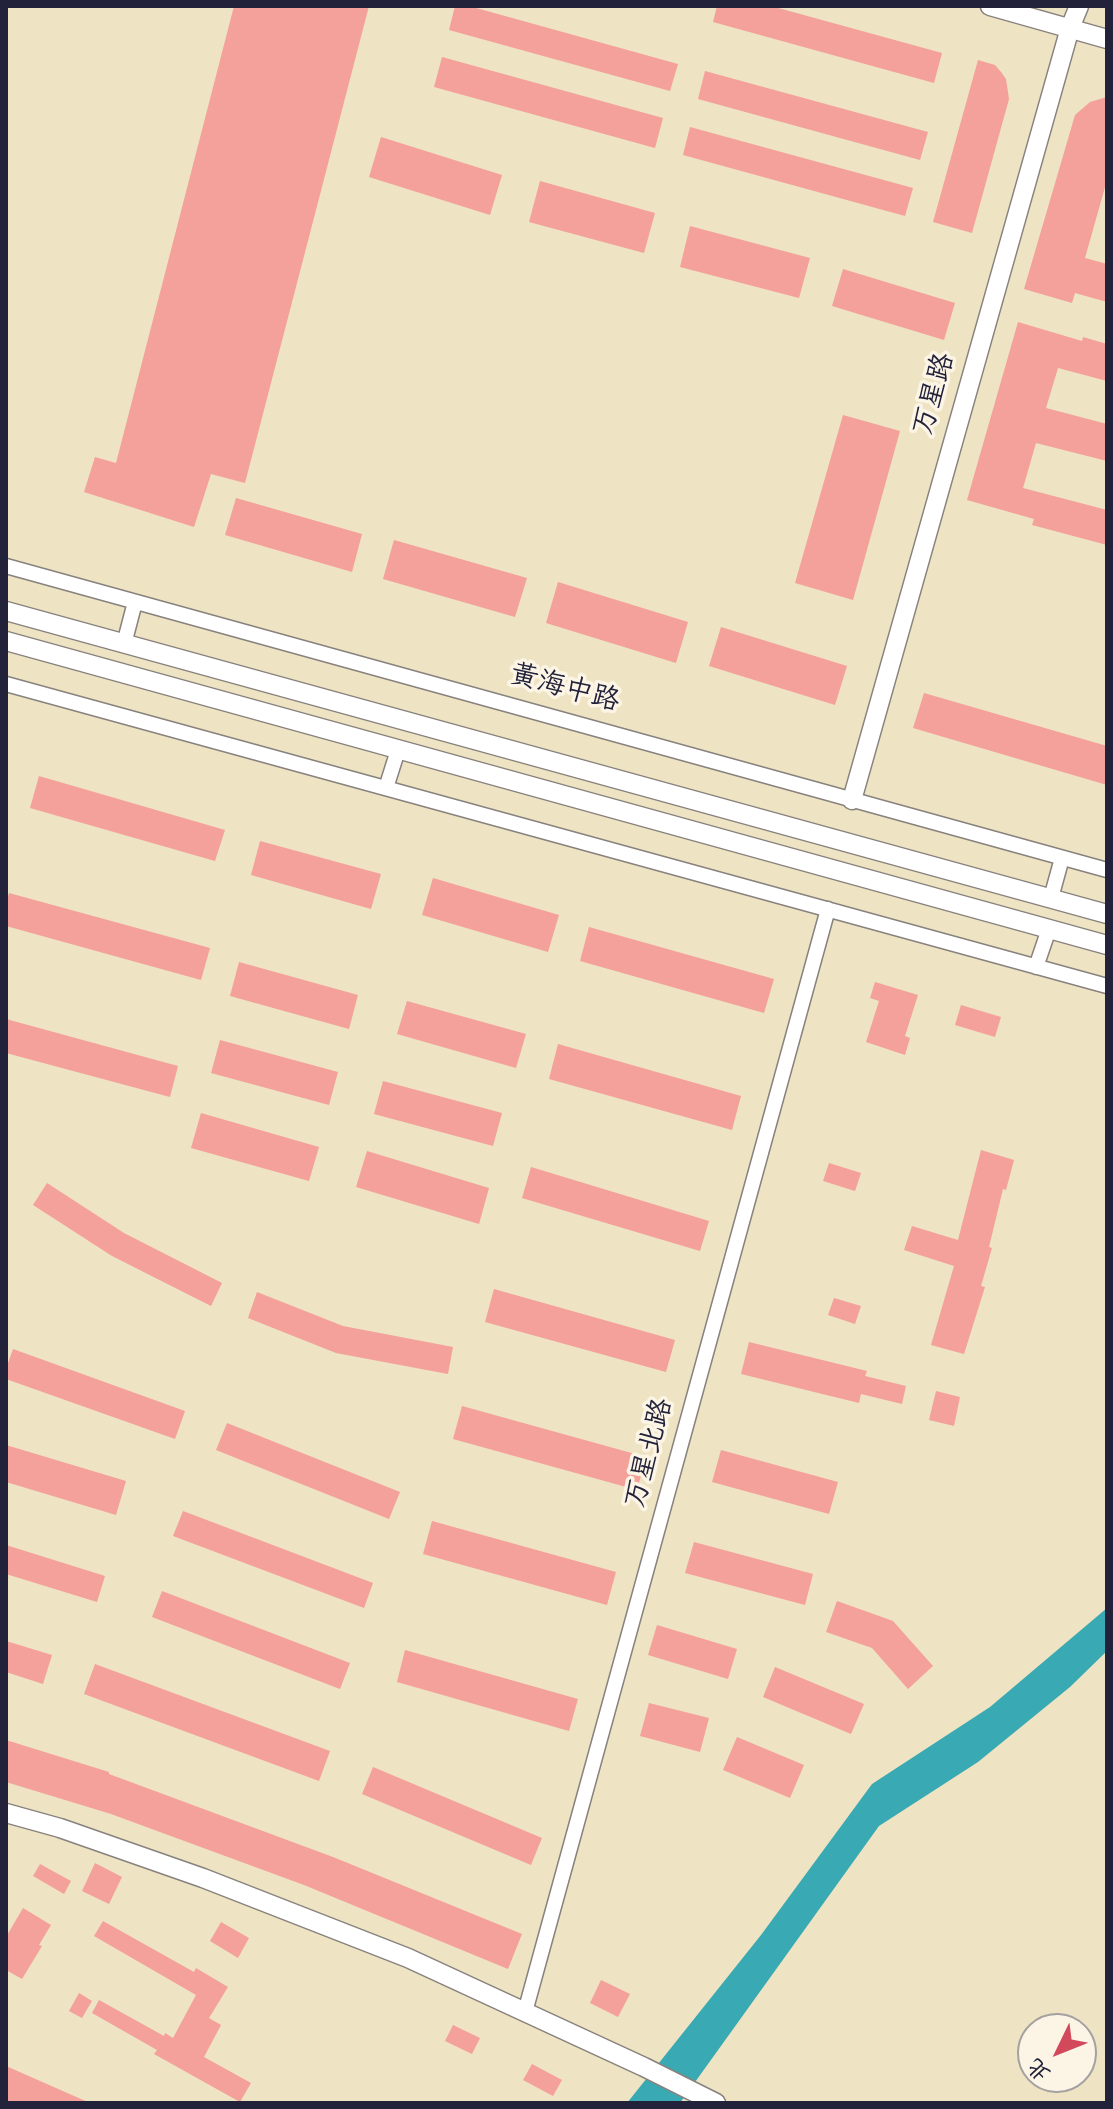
<!DOCTYPE html>
<meta charset="utf-8">
<style>
body{margin:0}
#map{position:relative;width:1113px;height:2109px;overflow:hidden;background:#eee3c2;font-family:"Gochi Hand","LXGW WenKai TC",sans-serif}
canvas{display:block}
.frame{position:absolute;inset:0;border:8px solid #22223b;pointer-events:none}
.north{position:absolute;left:1017px;top:2013px;width:80px;height:80px;box-sizing:border-box;background:#fcf5e5;border:2px solid #a5a1a1;border-radius:50%;rotate:227deg;font-size:22px;font-weight:700;line-height:32px;text-align:center;color:#22223b}
.north::after{content:'';display:block;margin:auto;width:28px;height:36px;background:#d1495b;clip-path:polygon(50% 0,100% 100%,50% 72%,0 100%)}
</style>
<div id="map">
<canvas width="1113" height="2109"></canvas>
<div class="frame"></div>
<div class="north">北</div>
</div>
<script>
const context = document.querySelector('canvas').getContext('2d');
context.lineJoin = 'round';
function fill(path, color) { context.fillStyle = color; context.fill(path, 'evenodd'); }
const poly = rows => new Path2D(rows.map(r => 'M' + r).join(''));
function trace(path, color, width, dash) { context.strokeStyle = color; context.lineWidth = width; context.lineCap = dash ? 'butt' : 'round'; context.setLineDash(dash || []); context.stroke(path); }
function drawText(font, color, halo, rows, align = 'center') {
  context.font = font + ' "Gochi Hand","LXGW WenKai TC",sans-serif'; context.lineWidth = 7; context.setLineDash([]); context.textBaseline = 'middle'; context.strokeStyle = halo; context.fillStyle = color; for (const [text, x, y, turn = 0] of rows) {
    context.save(); context.translate(x, y); context.rotate((+turn || 0) * Math.PI / 180); context.textAlign = isNaN(turn) ? turn : align; if (halo) context.strokeText(text, 0, 0); context.fillText(text, 0, 0); context.restore();
  }
}
fill(poly([
 [1107,1608,1107,1651,1070,1687,978,1762,879,1826,680,2103,627,2103,761,1935,872,1784,990,1707]
]), '#39aab3');
fill(poly([
 [234,6,369,6,245,483,211,474,194,527,84,492,95,457,116,463],
 [455,6,469,6,678,64,670,91,449,30],
 [717,6,771,6,942,53,934,83,713,22],
 [442,57,663,118,655,148,434,87],
 [978,60,995,65,1001,72,1006,79,1009,99,972,233,933,222],
 [705,71,928,132,920,160,698,99],
 [1107,97,1107,180,1085,258,1107,264,1107,302,1075,293,1072,303,1024,289,1075,115,1090,102],
 [690,127,913,188,905,216,683,155],
 [381,137,502,175,490,215,369,177],
 [540,181,655,213,644,253,529,222],
 [690,226,810,258,799,298,680,267],
 [843,269,955,303,944,340,832,306],
 [1018,322,1082,341,1083,337,1107,344,1107,381,1058,368,1046,408,1107,424,1107,461,1036,443,1023,488,1107,510,1107,545,1032,525,1034,519,967,500],
 [843,415,900,431,853,600,795,583],
 [236,498,362,534,352,572,225,535],
 [394,540,527,578,515,617,383,579],
 [558,582,688,622,676,663,546,623],
 [721,627,847,666,835,705,709,666],
 [924,693,1107,746,1107,785,913,728],
 [39,776,225,830,215,861,30,808],
 [260,841,381,874,371,909,251,875],
 [433,878,559,915,548,952,422,915],
 [9,893,210,948,201,980,6,926,6,905],
 [589,927,774,979,764,1013,580,961],
 [239,962,358,995,349,1029,230,996],
 [875,982,918,995,905,1036,910,1038,905,1055,866,1042,879,1001,870,998],
 [407,1001,526,1034,516,1068,397,1034],
 [961,1005,1001,1017,995,1037,955,1025],
 [6,1019,178,1066,170,1097,6,1053],
 [220,1040,338,1072,329,1105,211,1073],
 [558,1044,741,1096,732,1130,549,1079],
 [383,1081,502,1113,493,1146,374,1114],
 [201,1113,319,1147,309,1181,191,1148],
 [981,1150,1014,1160,1006,1190,1003,1189,989,1247,992,1248,981,1286,985,1287,964,1354,931,1345,954,1266,904,1250,912,1226,958,1240],
 [367,1151,489,1188,479,1224,356,1187],
 [829,1163,861,1173,855,1191,823,1181],
 [531,1167,709,1221,700,1251,522,1198],
 [47,1183,124,1233,222,1283,211,1306,112,1256,33,1205],
 [494,1289,675,1340,666,1372,485,1322],
 [257,1292,343,1326,453,1347,448,1374,336,1353,248,1318],
 [834,1298,861,1306,855,1324,828,1315],
 [749,1342,867,1371,865,1376,906,1386,902,1404,861,1394,859,1403,741,1374],
 [13,1349,185,1411,175,1439,6,1379,6,1369],
 [936,1391,960,1397,954,1426,929,1420],
 [462,1406,646,1457,637,1490,453,1439],
 [227,1423,400,1492,389,1519,216,1450],
 [6,1445,126,1481,116,1515,6,1482],
 [721,1450,838,1482,829,1514,712,1482],
 [183,1511,373,1583,364,1608,173,1536],
 [432,1521,616,1572,607,1605,423,1554],
 [694,1542,813,1574,805,1605,685,1573],
 [6,1545,105,1576,97,1602,6,1574],
 [162,1591,350,1663,340,1689,152,1617],
 [837,1601,893,1621,933,1666,908,1689,872,1648,826,1632],
 [657,1625,737,1649,728,1679,648,1655],
 [6,1641,52,1655,43,1684,6,1672],
 [405,1650,578,1699,569,1731,397,1682],
 [95,1664,330,1751,319,1781,84,1694],
 [775,1667,864,1704,851,1734,763,1697],
 [649,1703,709,1718,700,1752,640,1736],
 [737,1737,804,1765,790,1798,723,1770],
 [6,1740,109,1772,109,1774,333,1857,522,1934,508,1969,304,1885,111,1814,6,1782],
 [373,1767,542,1838,531,1865,362,1794],
 [95,1863,122,1877,109,1904,82,1891],
 [40,1864,71,1881,64,1894,33,1876],
 [23,1908,51,1925,39,1945,42,1946,22,1979,6,1970,6,1937],
 [103,1921,194,1972,196,1968,228,1987,209,2018,221,2025,204,2057,251,2083,240,2102,154,2054,157,2050,92,2013,99,2000,164,2036,165,2033,173,2038,196,1995,94,1936],
 [221,1922,249,1938,238,1958,210,1941],
 [601,1980,630,1994,618,2017,590,2003],
 [79,1993,92,2001,82,2018,69,2011],
 [453,2025,480,2038,472,2054,445,2041],
 [532,2064,562,2080,553,2096,523,2080],
 [6,2066,90,2103,12,2103,6,2100]
]), '#f4a09b');
const minor = poly([
 [6,566,1107,870],
 [124,644,135,602],
 [6,684,1107,986],
 [386,788,398,750],
 [1051,898,1062,858],
 [1036,967,1049,929],
 [525,2012,828,909]
]);
const tertiary = poly([
 [990,6,1107,39],
 [6,611,1107,914],
 [6,641,1107,945],
 [852,800,1070,28,1079,6],
 [6,1813,60,1828,203,1878,408,1958,644,2067,716,2103]
]);
trace(minor, '#88827e', 17);
trace(tertiary, '#88827e', 21);
trace(minor, '#fff', 14);
trace(tertiary, '#fff', 18);
drawText('28px', '#22223b', '#fcf5e5', [
 ["万星路",937,395,-74],
 ["黄海中路",564,691,15],
 ["万星北路",652,1454,-75]
]);
</script>
